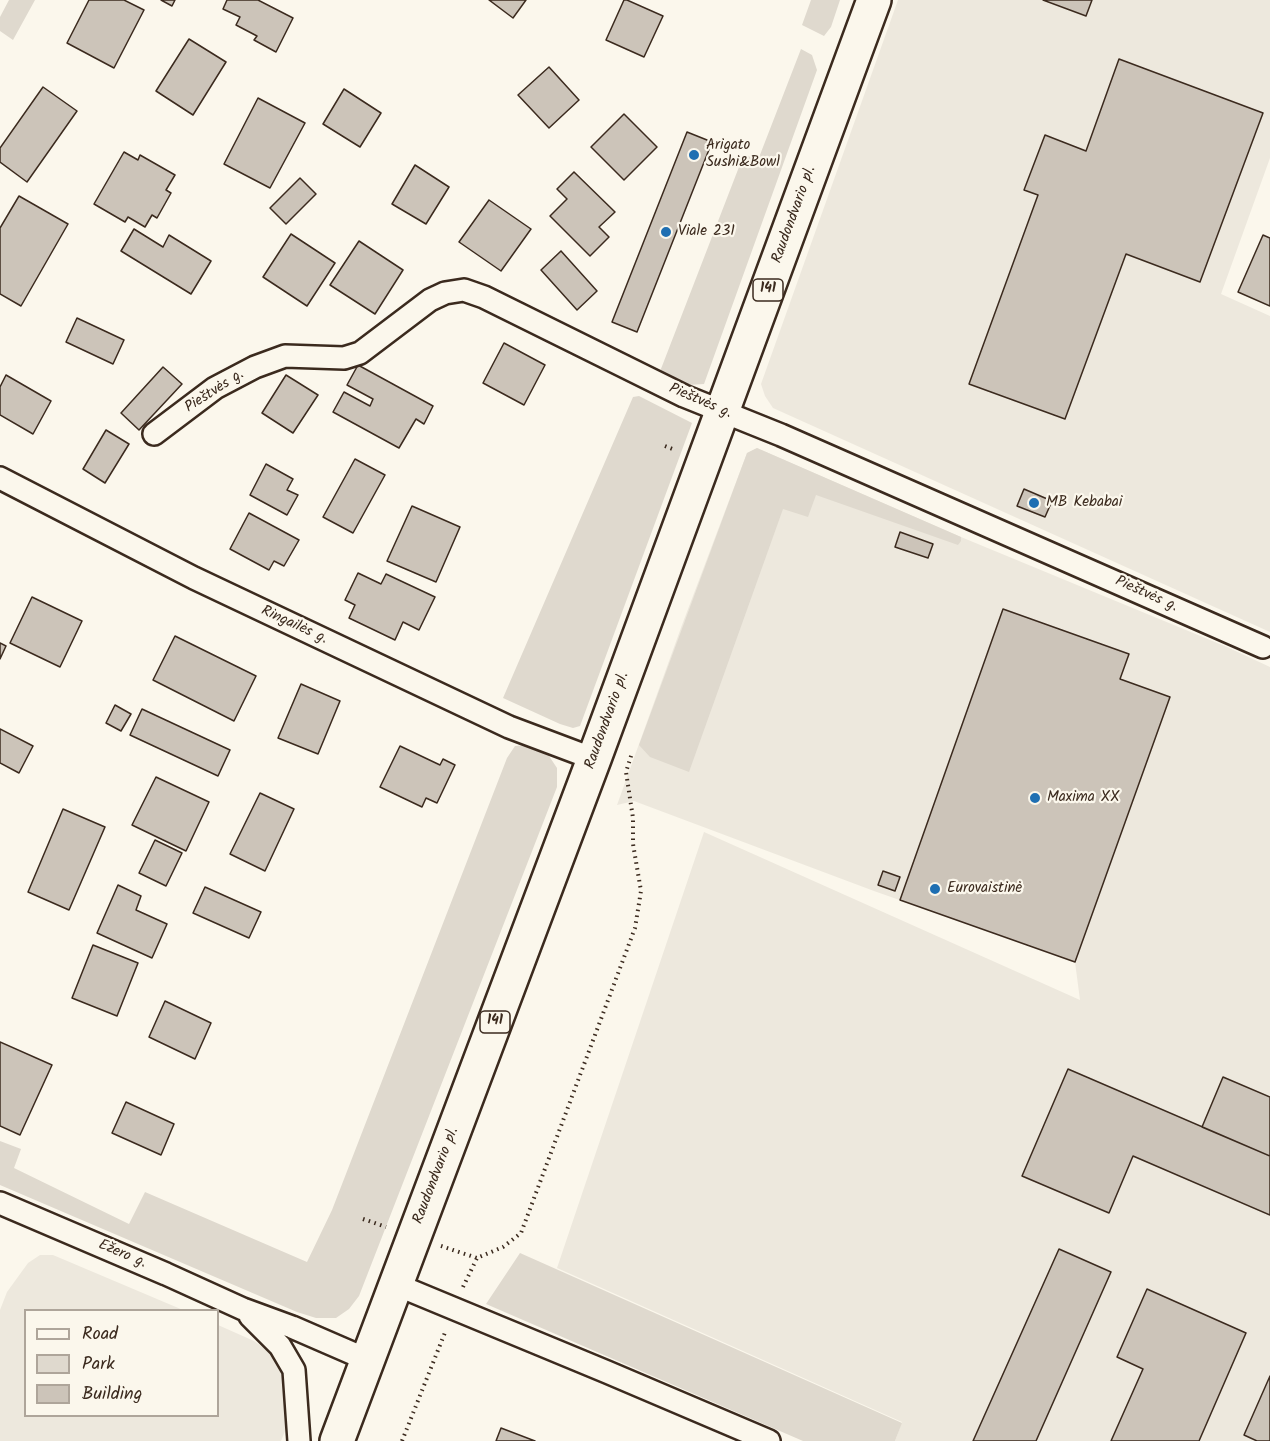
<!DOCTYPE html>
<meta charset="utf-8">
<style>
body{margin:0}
#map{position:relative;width:1270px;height:1441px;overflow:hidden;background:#fbf7ec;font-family:Kalam,sans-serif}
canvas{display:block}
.legend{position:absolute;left:24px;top:1309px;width:195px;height:108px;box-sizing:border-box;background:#fbf7ec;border:2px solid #aea59a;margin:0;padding:8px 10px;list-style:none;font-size:18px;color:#3b2a1e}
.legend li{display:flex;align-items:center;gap:12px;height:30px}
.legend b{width:30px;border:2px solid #aea59a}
</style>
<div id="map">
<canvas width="1270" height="1441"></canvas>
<ul class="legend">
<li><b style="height:8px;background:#fbf7ec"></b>Road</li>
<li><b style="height:16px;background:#dfd9ce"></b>Park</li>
<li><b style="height:16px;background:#ccc4b9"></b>Building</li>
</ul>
</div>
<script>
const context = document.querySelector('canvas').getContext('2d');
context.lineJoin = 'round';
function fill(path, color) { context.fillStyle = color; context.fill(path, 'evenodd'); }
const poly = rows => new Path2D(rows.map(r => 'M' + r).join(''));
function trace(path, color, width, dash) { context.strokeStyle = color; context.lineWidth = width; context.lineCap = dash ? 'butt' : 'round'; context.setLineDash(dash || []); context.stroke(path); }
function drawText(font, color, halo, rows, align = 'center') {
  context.font = font + ' Kalam,sans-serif'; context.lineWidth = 4.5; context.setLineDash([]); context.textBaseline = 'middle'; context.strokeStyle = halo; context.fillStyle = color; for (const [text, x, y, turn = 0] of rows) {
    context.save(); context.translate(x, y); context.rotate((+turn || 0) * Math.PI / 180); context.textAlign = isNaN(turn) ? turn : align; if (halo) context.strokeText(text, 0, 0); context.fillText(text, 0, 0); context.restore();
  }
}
fill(poly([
 [898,0,1270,0,1270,158,1221,294,1270,316,1270,632,773,408,765,396,761,384],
 [757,448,961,537,1227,647,1270,667,1270,1441,895,1441,902,1422,557,1268,704,832,1080,1000,1075,962,874,891,634,801,617,805,682,625,747,453],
 [40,1255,53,1255,183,1310,26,1310,26,1416,218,1416,218,1325,254,1341,268,1351,278,1363,287,1389,285,1431,281,1441,0,1441,0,1310,7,1292,28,1263]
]), '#ede8dd');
fill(poly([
 [9,0,35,0,13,40,0,31,0,17],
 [811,0,840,0,831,27,824,36,802,25],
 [801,49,812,55,817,70,704,384,688,385,679,383,659,374,744,154,758,160],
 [639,396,692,423,580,726,573,728,560,724,503,698,633,397],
 [757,448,961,537,961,541,958,545,816,495,808,517,783,509,689,772,650,757,639,745,747,453],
 [526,745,549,756,557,768,557,787,359,1296,349,1309,336,1318,316,1318,297,1312,0,1185,0,1141,21,1149,14,1168,129,1224,145,1192,307,1262,332,1210,507,758,515,746],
 [520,1253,902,1423,895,1441,803,1441,486,1304]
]), '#dfd9ce');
const building = poly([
 [89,0,124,0,144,10,114,68,67,43,89,0],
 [161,0,175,0,172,6,161,0],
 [227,0,258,0,293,18,276,52,254,40,257,36,236,25,240,17,223,9,227,0],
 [489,0,526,0,513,18,489,0],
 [624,0,627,0,663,16,644,57,606,40,624,0],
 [1043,0,1092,0,1086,16,1043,0],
 [189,39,226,62,193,115,156,91,189,39],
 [1119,59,1263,113,1200,282,1126,254,1065,419,969,384,1038,195,1024,190,1045,135,1086,151,1119,59],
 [549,67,579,100,549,128,518,95,549,67],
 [43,87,77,111,27,182,0,162,0,148,43,87],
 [344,89,381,113,360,147,323,124,344,89],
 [258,98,305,123,270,188,224,164,258,98],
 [624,114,657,147,624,180,591,147,624,114],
 [687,132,712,142,637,332,612,322,687,132],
 [124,152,138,160,140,155,175,175,166,190,171,193,157,218,152,215,145,227,128,217,125,222,94,204,124,152],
 [415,165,449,187,426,224,392,204,415,165],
 [574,172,615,212,599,227,609,237,590,256,550,216,567,199,557,189,574,172],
 [300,178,316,194,286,224,270,208,300,178],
 [19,196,68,224,21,306,0,294,0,228,19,196],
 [489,200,531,229,501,271,459,242,489,200],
 [134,229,163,247,169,235,211,261,191,294,121,251,134,229],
 [291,234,335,263,307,306,263,277,291,234],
 [1263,235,1270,238,1270,306,1238,292,1263,235],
 [359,241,403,270,375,314,330,285,359,241],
 [561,251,597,291,577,310,541,270,561,251],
 [77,318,124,340,113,364,66,342,77,318],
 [504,343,545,365,524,405,483,383,504,343],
 [358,365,433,406,424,424,416,419,399,448,333,412,344,392,370,406,373,399,347,385,358,365],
 [163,367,182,384,139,430,121,413,163,367],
 [6,375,51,401,33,434,0,415,0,387,6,375],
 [286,375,318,395,293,433,262,413,286,375],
 [106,430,129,444,105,483,83,469,106,430],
 [355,459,385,475,353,533,323,517,355,459],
 [266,464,293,479,287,490,298,495,287,515,250,495,266,464],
 [1024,489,1052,501,1045,517,1017,506,1024,489],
 [412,506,460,527,436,582,387,561,412,506],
 [249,513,299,540,284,566,274,561,269,570,230,549,249,513],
 [900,532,933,544,928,558,895,547,900,532],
 [358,573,381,584,386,574,435,597,419,630,403,622,395,640,349,618,355,605,345,600,358,573],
 [32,597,82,621,60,667,10,643,32,597],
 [1003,609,1129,654,1120,679,1170,697,1075,962,900,900,1003,609],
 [175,636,256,676,234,721,153,680,175,636],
 [0,643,6,646,0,659,0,643],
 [301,684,340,701,318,754,278,738,301,684],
 [115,705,131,714,121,731,106,723,115,705],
 [142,709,230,750,218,776,130,735,142,709],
 [0,729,33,746,19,773,0,763,0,729],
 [400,746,440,765,443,759,455,765,437,803,426,798,422,807,380,787,400,746],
 [156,777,209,802,186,851,132,825,156,777],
 [260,793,294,809,265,871,230,854,260,793],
 [63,809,105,827,69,910,28,892,63,809],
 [155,840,182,853,166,886,139,873,155,840],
 [883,871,900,877,895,891,878,885,883,871],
 [118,885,141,896,136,910,167,924,152,958,97,933,118,885],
 [205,887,261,912,249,938,193,913,205,887],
 [93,945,138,963,117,1016,72,998,93,945],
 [165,1001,211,1023,195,1059,149,1037,165,1001],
 [0,1042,52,1065,20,1135,0,1126,0,1042],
 [1068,1069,1270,1156,1270,1215,1133,1156,1109,1213,1022,1176,1068,1069],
 [1223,1077,1270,1097,1270,1156,1202,1127,1223,1077],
 [126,1102,174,1124,161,1155,112,1133,126,1102],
 [1059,1249,1111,1272,1036,1441,973,1441,1059,1249],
 [1147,1289,1246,1333,1199,1441,1111,1441,1143,1369,1117,1357,1147,1289],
 [1270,1376,1270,1441,1257,1441,1244,1435,1270,1376],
 [501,1428,535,1441,496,1441,501,1428]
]);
fill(building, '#ccc4b9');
trace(building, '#3b2a1e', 1.5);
const street = poly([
 [154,434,215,388,255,367,285,356,344,358,360,353,430,300,445,293,464,290,484,297,684,396,781,435,1263,647],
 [0,478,194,578,509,727,594,759],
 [0,1203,166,1274,243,1309,292,1327,368,1360],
 [397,1285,607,1372,769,1441],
 [250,1316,280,1346,294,1370,299,1441]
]);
const primary = poly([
 [337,1441,594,759,874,0]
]);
trace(street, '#3b2a1e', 26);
trace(primary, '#3b2a1e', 38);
trace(poly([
 [665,446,675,450],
 [363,1219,386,1227],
 [441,1246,477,1258],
 [463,1287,477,1258,503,1247,521,1233,635,928,641,891,633,844,633,818,626,772,632,753],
 [402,1441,446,1330]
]), '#3b2a1e', 4, [1.5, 4.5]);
trace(street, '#fbf7ec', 21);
trace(primary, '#fbf7ec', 33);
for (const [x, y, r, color] of [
 [694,155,6,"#1f6fb2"],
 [666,232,6,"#1f6fb2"],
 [1034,503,6,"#1f6fb2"],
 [1035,798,6,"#1f6fb2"],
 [935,889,6,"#1f6fb2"]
]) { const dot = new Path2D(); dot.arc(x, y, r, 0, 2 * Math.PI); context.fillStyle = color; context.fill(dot); trace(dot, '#fbf7ec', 2); }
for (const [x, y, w] of [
 [768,290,30],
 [495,1022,30]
]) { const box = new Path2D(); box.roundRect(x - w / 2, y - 11, w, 22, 4.5); context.fillStyle = '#fbf7ec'; context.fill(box); trace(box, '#3b2a1e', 1.5); }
drawText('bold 14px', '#3b2a1e', null, [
 ["141",768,290],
 ["141",495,1022]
]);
drawText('15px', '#3b2a1e', '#fbf7ec', [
 ["Arigato",706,146],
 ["Sushi&Bowl",706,163],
 ["Viale 231",678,232],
 ["MB Kebabai",1046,503],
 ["Maxima XX",1047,798],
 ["Eurovaistinė",947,889]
], 'left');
drawText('15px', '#3b2a1e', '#fbf7ec', [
 ["Raudondvario pl.",795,215,-70],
 ["Pieštvės g.",215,392,-33],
 ["Pieštvės g.",700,402,23],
 ["Pieštvės g.",1146,595,24],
 ["Ringailės g.",294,626,25],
 ["Raudondvario pl.",608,721,-70],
 ["Raudondvario pl.",437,1176,-69],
 ["Ežero g.",122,1255,23]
]);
</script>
